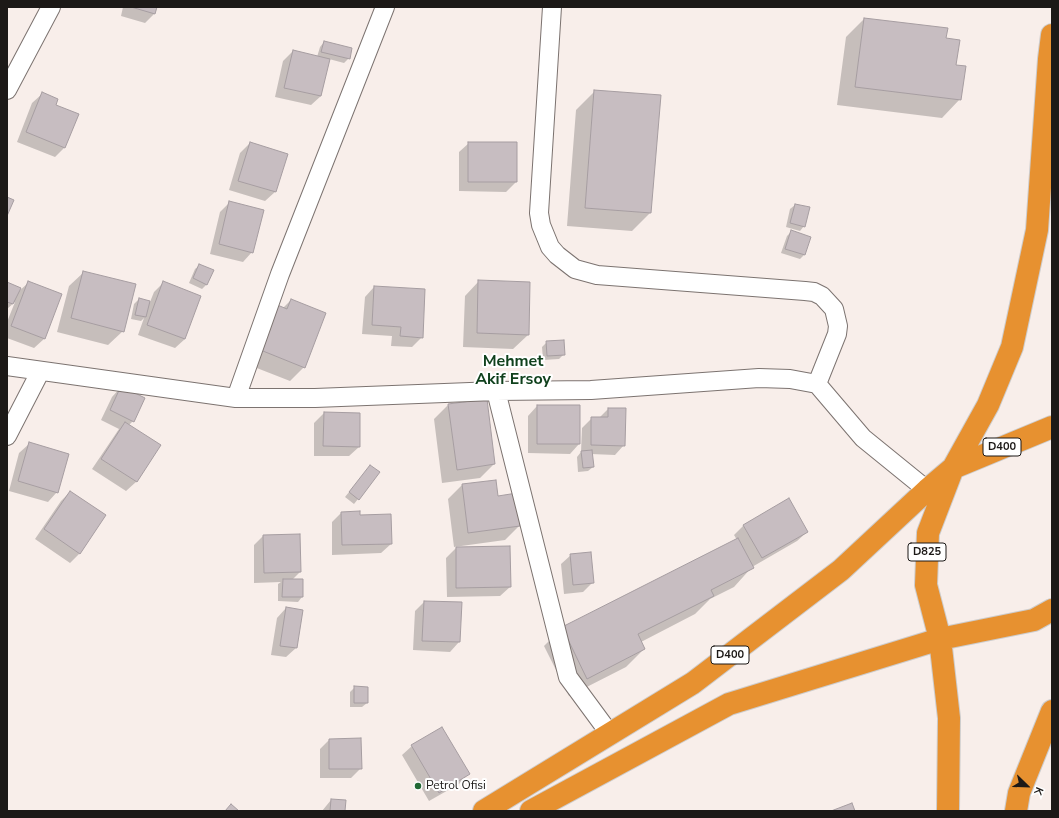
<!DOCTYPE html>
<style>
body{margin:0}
#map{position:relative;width:1059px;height:818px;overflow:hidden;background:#f8eeea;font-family:"Nunito Sans",sans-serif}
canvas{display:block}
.frame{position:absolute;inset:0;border:8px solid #1c1917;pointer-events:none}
.north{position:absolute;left:1007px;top:766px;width:40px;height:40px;-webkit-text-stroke:3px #fff;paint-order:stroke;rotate:113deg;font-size:11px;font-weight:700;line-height:16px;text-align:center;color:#1c1917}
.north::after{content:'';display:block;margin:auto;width:14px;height:18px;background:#1c1917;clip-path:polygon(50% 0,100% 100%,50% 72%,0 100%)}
</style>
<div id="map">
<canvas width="1059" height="818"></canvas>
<div class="frame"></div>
<div class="north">K</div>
</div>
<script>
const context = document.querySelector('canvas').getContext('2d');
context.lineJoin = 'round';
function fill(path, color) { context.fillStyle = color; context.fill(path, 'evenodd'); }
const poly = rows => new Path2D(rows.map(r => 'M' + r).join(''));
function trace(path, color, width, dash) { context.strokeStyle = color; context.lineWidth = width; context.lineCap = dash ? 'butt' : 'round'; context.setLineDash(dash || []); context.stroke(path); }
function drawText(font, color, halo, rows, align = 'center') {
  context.font = font + ' "Nunito Sans",sans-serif'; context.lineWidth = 4; context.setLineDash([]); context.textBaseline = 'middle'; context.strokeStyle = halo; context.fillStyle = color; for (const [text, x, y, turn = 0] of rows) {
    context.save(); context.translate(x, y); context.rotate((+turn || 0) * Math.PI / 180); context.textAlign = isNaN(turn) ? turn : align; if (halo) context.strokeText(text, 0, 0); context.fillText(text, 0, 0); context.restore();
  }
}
fill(poly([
 [123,7,156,7,154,14,145,23,121,16],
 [864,19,945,39,955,66,960,99,942,118,837,105,846,37],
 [324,42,349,58,344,63,329,59,321,96,311,105,275,97,283,61,293,51,317,57,320,47],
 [595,91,650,213,632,231,567,226,576,110],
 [42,94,54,105,77,115,64,148,55,157,17,142,32,103],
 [250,143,275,192,265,201,229,190,240,153],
 [469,143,516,143,516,182,506,192,459,191,459,152],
 [230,202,252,252,243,262,210,254,220,212],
 [795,205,804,226,800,231,786,227,790,209],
 [791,232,804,255,800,259,781,253,787,236],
 [200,265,207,284,202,289,189,283,195,269],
 [84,272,123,331,108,345,57,332,69,286],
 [479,281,529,283,528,335,513,349,463,347,465,296],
 [7,283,17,293,28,283,61,295,44,339,34,348,7,338,7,322,15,302,7,309],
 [163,283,185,339,175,348,138,335,144,318,141,321,131,319,134,304,139,299,150,302,154,292],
 [374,287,422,337,412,347,391,346,392,336,362,334,365,297],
 [291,300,304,367,290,381,244,363,283,308],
 [547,342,564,354,559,359,543,360,542,347],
 [121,387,133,421,129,425,159,446,136,482,126,491,92,469,119,429,101,420,112,397],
 [448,405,494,464,480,478,442,483,434,419],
 [537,406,579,444,570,454,528,453,528,416],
 [608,409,624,445,615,455,591,454,593,467,588,471,578,472,577,457,581,452,582,428,592,418,599,418],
 [324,413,359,447,349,456,314,456,314,423],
 [29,444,57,492,48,502,9,491,19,453],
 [370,466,358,499,354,504,345,497],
 [462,485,497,497,519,526,505,540,454,547,448,499],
 [70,492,79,554,70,563,35,539,61,501],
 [789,500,807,532,797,541,752,567,734,587,710,599,695,614,641,642,644,649,626,667,569,696,544,646,562,628,737,540,734,535,743,526],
 [341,513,359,516,391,544,381,553,332,555,332,522],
 [299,535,300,572,292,580,302,597,298,602,278,601,278,584,281,582,254,583,254,545,263,536],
 [456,548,510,587,500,596,447,597,446,558],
 [571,555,593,582,583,592,564,594,561,564],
 [424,602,461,603,459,642,450,652,413,650,415,611],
 [286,608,296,648,286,657,271,655,277,618],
 [355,687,367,703,362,707,350,707,350,692],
 [329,740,361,768,351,778,320,778,320,749],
 [412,746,468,774,459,784,429,801,402,755],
 [331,800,344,811,322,811]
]), '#0003');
const building = poly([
 [131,7,157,7,155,14,131,7],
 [864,18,948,28,946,38,960,40,956,65,966,66,961,100,855,87,864,18],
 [324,41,352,48,350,59,321,52,324,41],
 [293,50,330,59,321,96,284,88,293,50],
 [594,90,661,95,651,213,585,208,594,90],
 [42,92,58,99,56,105,79,114,65,148,26,132,42,92],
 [250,142,288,154,276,192,238,181,250,142],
 [468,142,517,142,517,182,468,182,468,142],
 [7,197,14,200,7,216,7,197],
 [229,201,264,210,253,253,219,244,229,201],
 [795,204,810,207,805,227,790,223,795,204],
 [791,230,811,237,805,255,785,249,791,230],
 [199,264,214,270,207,285,193,278,199,264],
 [83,271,136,284,124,332,71,318,83,271],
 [478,280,530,282,529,335,477,333,478,280],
 [28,281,62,294,45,339,11,326,28,281],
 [163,281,201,296,185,339,147,325,163,281],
 [7,282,21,288,13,304,7,302,7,282],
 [374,286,425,289,423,338,400,336,401,327,372,325,374,286],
 [139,298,150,301,146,317,135,315,139,298],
 [291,299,326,313,305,368,258,349,275,304,287,309,291,299],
 [564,340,565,355,547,356,546,341,564,340],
 [121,386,145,398,134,422,110,410,121,386],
 [487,399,495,464,457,470,448,404,487,399],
 [537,405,580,405,580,444,537,444,537,405],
 [608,408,626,408,625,446,591,445,591,417,608,417,608,408],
 [324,412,360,413,360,447,323,446,324,412],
 [125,422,161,445,137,482,101,459,125,422],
 [29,442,69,454,58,493,18,481,29,442],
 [592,450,594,467,583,468,581,451,592,450],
 [370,465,380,472,359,500,349,492,370,465],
 [496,480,498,496,517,493,520,526,468,533,462,484,496,480],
 [70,491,106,515,80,554,44,529,70,491],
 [789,498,808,532,762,558,743,525,789,498],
 [360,511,360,515,391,514,392,544,342,545,341,512,360,511],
 [300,534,301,572,264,573,263,535,300,534],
 [738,538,754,568,711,590,714,596,638,634,645,649,587,679,562,627,738,538],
 [510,546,511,587,456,588,456,547,510,546],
 [591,552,594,583,573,585,570,554,591,552],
 [283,579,303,579,303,597,282,597,283,579],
 [424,601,462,602,460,642,422,641,424,601],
 [286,607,303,610,297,648,280,646,286,607],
 [354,686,368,687,368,703,354,703,354,686],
 [442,727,470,774,439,793,411,745,442,727],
 [361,738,362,769,329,769,329,739,361,738],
 [331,799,346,800,345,811,330,811,331,799],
 [852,803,855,811,831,811,852,803],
 [231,804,239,811,225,811,231,804]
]);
fill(building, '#c7bdc1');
trace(building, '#a69da1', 1);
const street = poly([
 [552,7,539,213,541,225,550,247,557,255,575,269,597,275,805,291,814,292,822,296,834,309,838,326,837,334,817,384],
 [7,90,51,7],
 [7,366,236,398,315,398,496,391,591,390,759,378,790,379,817,384,863,438,927,490],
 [496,391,568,677,610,734],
 [236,398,280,274,385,7],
 [7,436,40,372]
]);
const highway = poly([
 [484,811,693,683,841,570,927,490,953,468,1052,427],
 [531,811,729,704,940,639,1034,620,1052,610],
 [948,811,949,718,940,639,926,585,928,533,953,468,988,405,1012,347,1037,230,1049,59,1052,35],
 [1016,811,1019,793,1052,711]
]);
trace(street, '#7c7370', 20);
trace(highway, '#cdcccc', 24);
trace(street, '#fff', 18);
trace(highway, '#e79130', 22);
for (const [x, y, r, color] of [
 [418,786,4,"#226834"]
]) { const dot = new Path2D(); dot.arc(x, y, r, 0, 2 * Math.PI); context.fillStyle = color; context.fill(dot); trace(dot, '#fff', 1.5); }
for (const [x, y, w] of [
 [1002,447,38],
 [927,552,38],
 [730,655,38]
]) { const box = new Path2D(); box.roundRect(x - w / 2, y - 9, w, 18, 3); context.fillStyle = '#fff'; context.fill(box); trace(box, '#1c1917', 1); }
drawText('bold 11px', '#1c1917', null, [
 ["D400",1002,447],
 ["D825",927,552],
 ["D400",730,655]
]);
drawText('12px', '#1c1917', '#fff', [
 ["Petrol Ofisi",426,786]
], 'left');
drawText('bold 16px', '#10411d', '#fff', [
 ["Mehmet",513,362],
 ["Akif Ersoy",513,380]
]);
</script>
